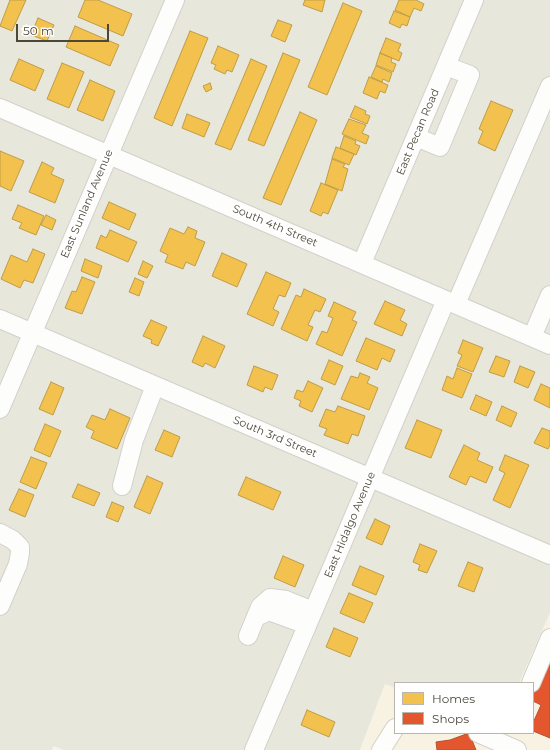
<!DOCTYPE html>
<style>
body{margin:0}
#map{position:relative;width:550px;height:750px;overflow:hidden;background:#f4f3ee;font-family:Montserrat,sans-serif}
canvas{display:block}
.legend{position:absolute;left:394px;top:682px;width:140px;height:52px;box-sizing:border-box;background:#fff;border:1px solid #b7b6af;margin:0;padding:5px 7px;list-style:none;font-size:12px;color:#4c4838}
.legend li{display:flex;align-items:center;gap:8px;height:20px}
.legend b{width:20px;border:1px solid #b7b6af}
.scale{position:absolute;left:16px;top:24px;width:93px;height:18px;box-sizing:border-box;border:2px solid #4c4838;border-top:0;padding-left:5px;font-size:12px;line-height:14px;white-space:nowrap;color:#4c4838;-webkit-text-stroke:3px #fff;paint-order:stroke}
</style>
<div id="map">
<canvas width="550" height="750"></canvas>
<ul class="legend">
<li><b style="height:11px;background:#f2c14e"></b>Homes</li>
<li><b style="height:11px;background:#e4572e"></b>Shops</li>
</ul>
<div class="scale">50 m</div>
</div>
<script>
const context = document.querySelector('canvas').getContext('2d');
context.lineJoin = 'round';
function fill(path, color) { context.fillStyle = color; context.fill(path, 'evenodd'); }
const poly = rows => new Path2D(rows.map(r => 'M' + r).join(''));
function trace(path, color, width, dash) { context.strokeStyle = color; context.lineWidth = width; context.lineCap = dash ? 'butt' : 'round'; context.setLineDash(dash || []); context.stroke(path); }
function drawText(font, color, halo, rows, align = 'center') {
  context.font = font + ' Montserrat,sans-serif'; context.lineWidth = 4; context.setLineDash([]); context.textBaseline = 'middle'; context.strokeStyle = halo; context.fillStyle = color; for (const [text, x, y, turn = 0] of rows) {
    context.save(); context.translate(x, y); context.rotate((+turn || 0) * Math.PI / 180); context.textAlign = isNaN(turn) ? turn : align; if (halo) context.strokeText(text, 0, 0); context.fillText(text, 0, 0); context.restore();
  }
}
fill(poly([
 [0,0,550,0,550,613,519,683,395,683,395,688,385,684,360,750,64,750,53,746,52,750,0,750]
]), '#e8e7db');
fill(poly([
 [550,613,550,750,360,750,385,684,395,688,395,733,533,733,533,683,519,683]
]), '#f7f2e1');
const homes = poly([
 [10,0,26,0,12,31,0,26,10,0],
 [85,0,98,0,132,14,123,36,78,17,85,0],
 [305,0,325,0,322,12,303,5,305,0],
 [399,0,416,0,424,4,421,11,414,8,410,17,395,10,399,0],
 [343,3,362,11,327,95,308,87,343,3],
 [394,11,410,17,407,26,402,24,400,28,389,23,394,11],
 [38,18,54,25,47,41,31,35,38,18],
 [278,20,292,25,285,42,271,36,278,20],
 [75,26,119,45,110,66,66,47,75,26],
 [190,31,208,38,172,126,154,118,190,31],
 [386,38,401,44,398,51,402,53,399,61,380,53,386,38],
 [218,46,239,55,232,72,227,70,225,74,214,69,216,65,211,63,218,46],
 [283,53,300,60,264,146,248,140,283,53],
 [380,53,392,58,391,62,396,64,393,72,376,65,380,53],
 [19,59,44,70,35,91,10,80,19,59],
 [251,59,267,66,231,150,215,144,251,59],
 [62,63,84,72,69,108,47,99,62,63],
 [376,66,392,73,389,82,383,79,382,82,371,77,376,66],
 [369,77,388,85,385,93,380,91,377,99,363,93,369,77],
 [90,80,115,91,103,121,77,110,90,80],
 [210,83,212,89,206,92,203,86,210,83],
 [491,101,513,110,495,151,478,143,483,131,479,129,491,101],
 [355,106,366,111,365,114,370,116,367,124,350,117,355,106],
 [300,112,317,120,281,205,263,198,300,112],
 [187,114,210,123,204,137,182,128,187,114],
 [349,119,366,125,362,133,369,136,366,144,342,134,349,119],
 [344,136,356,141,355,144,360,146,356,155,340,148,344,136],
 [336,147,354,154,349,165,332,158,336,147],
 [0,151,24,161,11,191,0,186,0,151],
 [332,159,345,164,343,167,348,169,342,191,325,184,332,159],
 [42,162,54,168,51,174,64,180,55,203,29,192,42,162],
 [321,183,338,190,328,214,323,212,321,216,310,211,321,183],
 [109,202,136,214,129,230,102,218,109,202],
 [18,205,44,216,36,235,19,228,22,223,12,219,18,205],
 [46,215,56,220,52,230,41,225,46,215],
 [188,227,197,231,195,238,205,242,195,266,186,262,183,269,165,262,168,255,160,251,170,228,184,234,188,227],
 [110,230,137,242,128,262,96,248,101,235,106,238,110,230],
 [33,249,45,254,33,283,24,280,20,288,1,279,11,255,27,262,33,249],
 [222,253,247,264,237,287,212,276,222,253],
 [85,259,102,266,98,278,81,271,85,259],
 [143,261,153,266,147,278,138,274,143,261],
 [266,272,291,283,285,297,279,295,273,309,279,312,273,326,247,314,266,272],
 [82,277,95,282,82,314,65,308,72,291,76,292,82,277],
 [135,278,144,282,139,296,129,292,135,278],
 [304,289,326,299,320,312,315,310,308,325,313,327,307,341,281,329,296,295,301,297,304,289],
 [385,301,405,310,400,320,407,324,402,336,374,324,385,301],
 [334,302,356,312,352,320,357,322,342,356,316,344,322,331,327,333,333,318,328,316,334,302],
 [151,320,167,327,158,346,151,343,152,340,143,336,151,320],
 [203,336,225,346,215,368,205,363,203,367,192,362,203,336],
 [366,338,395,350,390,362,382,358,377,370,356,361,366,338],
 [463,340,483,348,473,372,457,366,462,355,458,353,463,340],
 [496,356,510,361,504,377,489,372,496,356],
 [329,360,343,366,335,385,321,379,329,360],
 [254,366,278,375,272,390,265,387,263,392,247,385,254,366],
 [520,366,535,372,528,388,514,382,520,366],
 [457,368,472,374,462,398,442,390,447,376,453,379,457,368],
 [360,373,370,377,367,383,378,388,369,410,341,399,351,376,358,378,360,373],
 [308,381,323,388,312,412,299,406,301,401,294,398,297,390,303,392,308,381],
 [51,382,64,388,53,415,39,409,51,382],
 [541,384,550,388,550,408,534,400,541,384],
 [476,395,492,402,486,416,470,409,476,395],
 [338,406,365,416,358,436,352,434,348,444,324,435,327,429,319,426,326,409,335,412,338,406],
 [502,406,517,413,511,427,496,420,502,406],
 [110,409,130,418,117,449,91,438,94,431,86,427,92,415,105,420,110,409],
 [417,420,442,430,431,458,405,448,417,420],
 [45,424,61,431,50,457,34,450,45,424],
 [542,428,550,431,550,445,548,449,534,443,542,428],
 [164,430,180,437,172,457,155,450,164,430],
 [464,445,480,453,477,460,493,467,486,483,470,476,466,485,449,477,464,445],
 [505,455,529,465,510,508,493,500,505,473,499,470,505,455],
 [31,457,47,463,36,489,20,482,31,457],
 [147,476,163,483,150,514,134,507,147,476],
 [246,477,281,492,273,510,238,495,246,477],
 [78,484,100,493,94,506,72,497,78,484],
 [19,489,34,495,25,517,9,510,19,489],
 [112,502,124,507,118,522,106,517,112,502],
 [375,519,390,526,382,545,366,538,375,519],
 [420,544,437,551,427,573,418,570,420,565,413,562,420,544],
 [283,556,304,565,295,587,274,578,283,556],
 [468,562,483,568,474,592,458,586,468,562],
 [360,566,384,576,376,595,352,585,360,566],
 [349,593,373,603,364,623,340,613,349,593],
 [334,628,358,638,350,657,326,647,334,628],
 [307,710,335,722,329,737,301,725,307,710]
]);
fill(homes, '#f2c14e');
trace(homes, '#c09d47', 1);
const shops = poly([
 [550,655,550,738,533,731,533,723,541,705,533,701,533,695,550,655],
 [469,733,476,750,437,750,436,742,450,740,469,733]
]);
fill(shops, '#e4572e');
trace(shops, '#b65231', 1);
const minor = poly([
 [0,108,550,345],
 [416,137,440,147,470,75,446,66],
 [362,263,474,0],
 [456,304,550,86],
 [0,319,550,555],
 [532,337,550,295],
 [0,409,175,0],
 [122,486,134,440,155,386],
 [0,533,13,540,20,547,20,553,18,564,0,606],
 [256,617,269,611,307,625],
 [248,636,260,607,270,598,286,600,313,611],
 [531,683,550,638],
 [478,733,517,750],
 [254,750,446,300],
 [381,750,395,728]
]);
trace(minor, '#d2d1cb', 20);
trace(minor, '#fdfdfc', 18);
drawText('11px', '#4c4838', '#fff', [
 ["East Pecan Road",418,132,-67],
 ["East Sunland Avenue",87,204,-67],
 ["South 4th Street",275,226,23],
 ["South 3rd Street",275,437,23],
 ["East Hidalgo Avenue",350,525,-67]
]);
</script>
